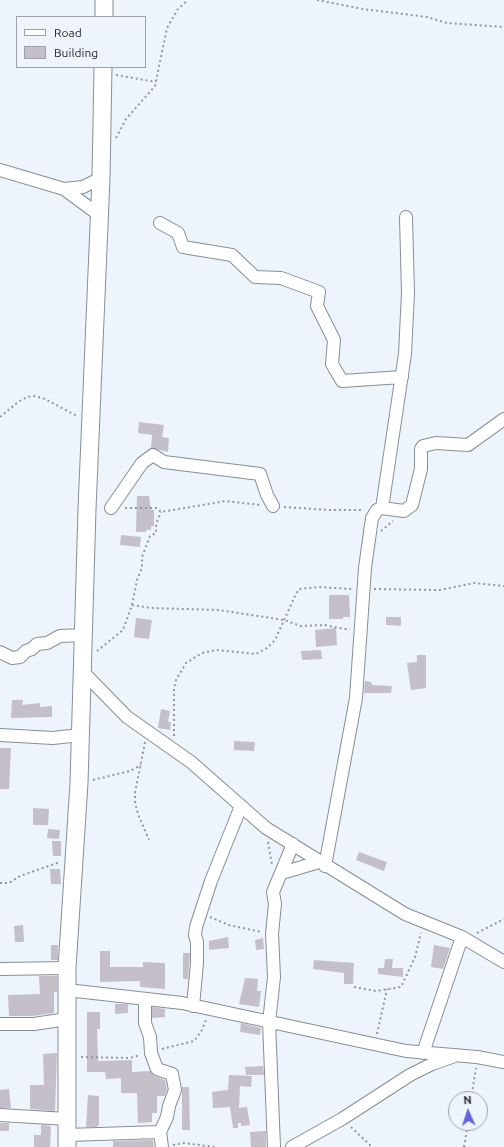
<!DOCTYPE html>
<style>
body{margin:0}
#map{position:relative;width:504px;height:1147px;overflow:hidden;background:#edf4fc;font-family:Ubuntu,sans-serif}
canvas{display:block}
.legend{position:absolute;left:16px;top:16px;width:130px;height:52px;box-sizing:border-box;background:#edf4fc;border:1px solid #9da2a8;margin:0;padding:5px 7px;list-style:none;font-size:12px;color:#24272a}
.legend li{display:flex;align-items:center;gap:8px;height:20px}
.legend b{width:20px;border:1px solid #9da2a8}
.north{position:absolute;left:448px;top:1091px;width:40px;height:40px;box-sizing:border-box;background:#edf4fc;border:1px solid #9da2a8;border-radius:50%;rotate:357deg;font-size:11px;font-weight:700;line-height:16px;text-align:center;color:#24272a}
.north::after{content:'';display:block;margin:auto;width:14px;height:18px;background:#6364dc;clip-path:polygon(50% 0,100% 100%,50% 72%,0 100%)}
</style>
<div id="map">
<canvas width="504" height="1147"></canvas>
<ul class="legend">
<li><b style="height:5px;background:#fff"></b>Road</li>
<li><b style="height:11px;background:#c4bfc8"></b>Building</li>
</ul>
<div class="north">N</div>
</div>
<script>
const context = document.querySelector('canvas').getContext('2d');
context.lineJoin = 'round';
function fill(path, color) { context.fillStyle = color; context.fill(path, 'evenodd'); }
const poly = rows => new Path2D(rows.map(r => 'M' + r).join(''));
function trace(path, color, width, dash) { context.strokeStyle = color; context.lineWidth = width; context.lineCap = dash ? 'butt' : 'round'; context.setLineDash(dash || []); context.stroke(path); }
fill(poly([
 [139,422,164,425,162,437,169,438,168,452,151,448,152,435,138,433],
 [137,496,149,496,151,510,154,510,154,526,151,526,151,530,146,530,146,532,136,532],
 [121,535,141,537,140,547,120,545],
 [329,595,349,595,350,617,343,617,343,619,329,619],
 [386,617,401,617,401,626,386,625],
 [136,618,152,620,149,639,134,637],
 [336,628,337,645,316,647,315,630],
 [321,650,322,659,302,660,301,651],
 [417,655,426,655,426,688,411,690,407,663,417,662],
 [365,681,371,682,372,685,392,686,391,693,364,693],
 [12,700,23,700,22,705,40,703,40,707,52,706,52,717,11,718],
 [161,709,170,711,168,721,171,723,170,730,158,728],
 [234,741,255,742,254,751,234,750],
 [0,748,11,748,9,789,0,789],
 [33,808,49,809,48,825,33,825],
 [48,829,60,830,59,839,47,838],
 [52,841,61,841,61,856,53,856],
 [359,852,387,862,384,871,356,860],
 [50,869,60,869,61,884,51,884],
 [23,925,24,942,15,942,14,926],
 [228,937,229,948,209,950,209,941],
 [263,938,264,949,256,950,255,940],
 [51,945,58,945,58,960,51,960],
 [434,945,450,948,443,969,431,967],
 [100,951,110,951,110,967,143,967,143,962,165,963,165,989,140,987,140,981,100,982],
 [183,953,190,953,188,979,183,979],
 [385,959,393,959,392,968,403,968,403,977,378,974,378,968,384,968],
 [314,960,354,963,353,984,344,984,344,973,313,969],
 [39,976,57,976,57,992,54,992,54,1013,33,1016,9,1016,8,995,40,994],
 [245,978,258,979,257,991,261,991,259,1007,239,1004],
 [115,1004,128,1004,128,1013,115,1014],
 [152,1007,165,1009,165,1017,152,1018],
 [87,1012,100,1012,100,1029,97,1029,98,1061,132,1060,132,1072,150,1071,154,1076,165,1080,167,1089,165,1096,157,1096,157,1113,152,1113,152,1122,138,1123,137,1093,121,1093,121,1078,106,1079,105,1072,87,1072],
 [241,1023,261,1028,260,1035,240,1032],
 [57,1053,55,1111,30,1109,30,1085,44,1085,43,1054],
 [263,1066,264,1075,246,1075,245,1067],
 [229,1075,252,1076,251,1087,240,1086,239,1108,247,1107,250,1125,241,1126,241,1123,238,1123,238,1128,233,1128,230,1107,213,1108,212,1092,228,1090],
 [182,1087,189,1087,190,1130,182,1130],
 [9,1089,11,1108,0,1108,0,1090],
 [88,1095,99,1096,99,1125,96,1127,86,1127],
 [0,1123,9,1123,9,1131,0,1131],
 [41,1125,51,1126,50,1147,34,1147,34,1135,41,1135],
 [266,1131,266,1147,251,1147,250,1132],
 [153,1140,154,1147,113,1147,113,1141]
]), '#c4bfc8');
const street = poly([
 [0,170,64,189,98,214],
 [64,189,83,187,101,178],
 [160,223,178,233,183,247,232,255,255,277,281,278,319,292,317,306,334,340,332,364,342,381,402,377],
 [111,508,142,463,153,455,164,462,260,474,267,495,273,506],
 [382,508,405,354,408,293,406,217],
 [0,652,12,658,20,657,26,651,32,649,37,644,47,643,60,636,84,635],
 [83,672,127,717,191,762,266,828,405,914,462,937,504,962],
 [0,735,53,738,80,735],
 [325,866,356,698,365,568,372,518,377,510,382,508,404,511,412,505,421,469,421,449,423,446,436,443,468,445,504,419],
 [282,873,319,862],
 [0,969,67,968],
 [67,990,182,1003,406,1051,477,1057,504,1062],
 [145,999,145,1023,150,1037,151,1053,157,1069,172,1074,175,1090,169,1106,167,1117,160,1132,162,1147],
 [193,1006,197,963,197,942,195,935,196,927,211,881,241,806],
 [0,1024,34,1024,67,1019],
 [423,1053,462,937],
 [0,1115,67,1119],
 [67,1135,160,1132],
 [274,1147,269,1022,274,977,272,934,275,904,273,892,293,844],
 [292,1147,342,1119,410,1075,432,1064,452,1057]
]);
const secondary = poly([
 [104,17,104,0],
 [67,1147,67,968,79,783,87,509,101,178,103,67]
]);
trace(street, '#888e95', 14);
trace(secondary, '#888e95', 19);
trace(poly([
 [317,0,363,9,427,17,447,23,504,27],
 [116,75,156,82],
 [116,138,126,119,155,86,167,28,178,9,188,0],
 [0,417,18,402,27,397,35,396,45,399,77,416],
 [284,507,329,510,364,510],
 [125,508,157,508,161,512,226,501,260,505],
 [381,531,393,521],
 [374,589,440,590,474,583,504,586],
 [132,605,151,608,219,610,284,620,301,626,325,625,344,629,350,629],
 [97,651,123,630,132,605,137,580,142,568,142,557,150,536,156,533,156,524,161,512],
 [174,736,174,688,176,680,186,663,202,653,216,650,256,654,267,648,275,640,296,594,299,589,318,587,352,589],
 [145,742,135,793,135,802,138,814,149,840],
 [93,780,130,771,141,765],
 [268,842,272,865],
 [0,883,9,883,20,876,60,862],
 [210,917,229,925,261,932],
 [477,933,504,919],
 [354,987,376,991,401,987,415,957,421,933],
 [377,1034,387,989],
 [162,1049,194,1041,201,1032,206,1020],
 [81,1057,130,1058,140,1055],
 [471,1099,476,1068],
 [351,1127,372,1147],
 [173,1145,184,1143,215,1147],
 [464,1147,468,1123]
]), '#92979d', 2, [2, 3]);
trace(street, '#fff', 12);
trace(secondary, '#fff', 17);
</script>
